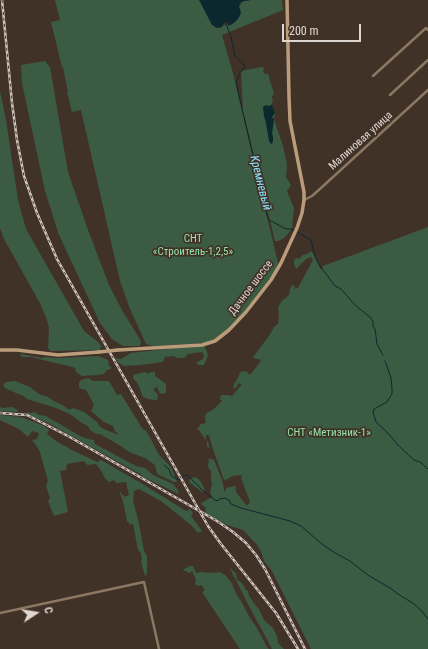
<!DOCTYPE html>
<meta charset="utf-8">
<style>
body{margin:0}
#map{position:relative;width:428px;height:649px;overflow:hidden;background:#413228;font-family:"Roboto Condensed",sans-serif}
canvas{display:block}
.north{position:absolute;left:16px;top:593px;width:40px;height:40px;-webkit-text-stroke:3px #413228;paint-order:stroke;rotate:78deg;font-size:11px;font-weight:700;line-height:16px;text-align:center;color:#e0d6d0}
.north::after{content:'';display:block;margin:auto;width:14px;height:18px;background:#e0d6d0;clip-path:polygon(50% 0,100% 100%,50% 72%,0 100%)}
.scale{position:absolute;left:282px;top:24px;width:79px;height:18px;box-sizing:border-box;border:2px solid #e0d6d0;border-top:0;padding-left:5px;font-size:12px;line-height:14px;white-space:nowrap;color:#e0d6d0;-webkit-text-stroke:3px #413228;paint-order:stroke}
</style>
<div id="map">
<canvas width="428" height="649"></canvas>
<div class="north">С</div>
<div class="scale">200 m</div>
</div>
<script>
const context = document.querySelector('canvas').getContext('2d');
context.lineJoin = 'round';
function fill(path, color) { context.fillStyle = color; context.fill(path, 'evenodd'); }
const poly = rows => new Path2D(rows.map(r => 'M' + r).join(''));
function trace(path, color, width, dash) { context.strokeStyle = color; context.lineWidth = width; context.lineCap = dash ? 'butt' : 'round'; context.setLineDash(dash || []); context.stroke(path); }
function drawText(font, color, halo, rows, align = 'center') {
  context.font = font + ' "Roboto Condensed",sans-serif'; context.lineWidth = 3.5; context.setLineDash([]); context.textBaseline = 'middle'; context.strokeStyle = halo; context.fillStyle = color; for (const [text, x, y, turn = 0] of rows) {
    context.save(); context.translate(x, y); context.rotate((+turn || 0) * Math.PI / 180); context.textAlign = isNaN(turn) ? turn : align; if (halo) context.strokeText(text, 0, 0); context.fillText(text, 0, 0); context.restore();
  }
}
fill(poly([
 [55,0,200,0,203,3,211,22,216,28,234,22,235,12,241,4,243,0,282,0,283,10,222,35,233,73,278,263,276,270,259,295,231,327,217,338,204,343,153,346,146,344,130,309,120,281,81,110,72,112,67,92,68,92,63,67,62,67,51,22,60,20],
 [45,61,50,67,68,172,88,230,109,285,123,312,141,341,140,346,123,346,112,339,100,323,59,235,45,191,22,83,21,65],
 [262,67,264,68,263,72,265,74,268,74,269,76,269,78,273,90,274,94,272,96,272,99,273,100,272,104,275,113,274,119,283,146,287,164,286,177,291,185,287,191,294,208,292,229,284,238,278,241,275,241,243,111,241,71],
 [0,91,6,120,18,200,26,229,84,331,98,342,101,346,100,350,50,351,48,348,49,328,47,320,41,305,4,239,0,228],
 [428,227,428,649,311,649,272,571,264,561,262,554,258,546,243,530,227,525,205,513,206,508,201,504,203,502,212,497,210,493,212,484,211,478,211,471,208,467,209,458,214,460,222,480,225,493,226,488,234,486,236,486,236,492,247,506,250,502,241,478,242,477,241,475,232,476,228,479,224,480,212,446,209,435,206,435,206,440,209,444,209,448,207,447,207,442,199,430,197,429,201,424,206,423,205,416,207,413,214,409,222,401,220,399,221,395,229,395,232,396,242,384,239,383,235,389,233,386,239,376,240,372,246,371,250,375,261,361,259,359,256,359,253,357,269,336,274,327,278,324,279,315,278,307,282,301,289,295,290,290,292,285,295,286,294,289,298,288,313,260,311,257,306,259,296,269,294,264,294,260,297,258,299,259,303,255,307,254,311,251,314,255,321,270,323,266],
 [202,345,205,347,208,355,204,365,199,365,196,363,201,360,203,359,204,356,202,352,188,354,184,358,178,358,173,356,165,357,163,362,140,365,124,366,119,363,115,358,121,359,131,353],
 [21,354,42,358,45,357,58,358,98,356,108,360,109,366,111,367,111,369,107,370,104,374,98,375,82,376,76,372,75,368,69,366,59,364,31,357,22,357,20,355],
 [145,372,149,374,150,372,155,372,155,376,166,384,166,393,160,394,157,387,153,389,158,395,157,400,148,399,143,397,138,384,133,378,133,375],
 [88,378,93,381,109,381,117,395,121,394,142,428,146,431,149,436,159,455,171,467,177,482,174,482,157,474,155,465,145,458,129,452,121,446,100,434,96,434,90,430,88,426,82,423,70,414,56,408,27,399,24,396,18,394,5,388,3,385,6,382,15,381,30,387,39,394,48,397,52,400,64,406,69,410,73,408,84,412,97,422,99,426,106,430,119,435,115,431,113,426,104,422,91,411,94,405,86,390,79,388,79,383,81,380],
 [0,407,3,408,12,407,18,410,17,412,0,411],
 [27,412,30,413,35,412,39,415,46,416,80,436,88,439,94,440,95,444,136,466,145,468,153,475,173,484,178,490,179,494,143,477,140,474,50,424,36,418,27,416],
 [0,415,20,417,29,420,44,426,49,430,47,434,56,441,72,450,97,462,101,460,141,483,186,511,190,509,193,513,191,516,202,531,198,533,191,525,161,501,139,489,134,491,133,500,139,524,144,551,147,556,147,573,145,576,141,562,142,559,141,553,138,550,133,524,130,524,127,521,123,501,119,491,125,497,129,495,126,482,116,483,114,480,109,482,104,477,102,472,96,464,87,465,84,461,67,464,66,470,60,471,68,512,54,516,48,501,50,498,46,486,48,481,40,452,36,445,32,440,37,439,39,433,32,431,28,437,19,429,0,420],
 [194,477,197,478,201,482,205,490,202,492,189,482,190,479],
 [190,566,193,566,196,573,200,572,211,573,220,572,223,574,225,575,231,582,238,597,241,601,250,618,257,628,267,647,269,649,240,649,202,592,205,590,201,585,198,586,195,584,196,580,192,571,189,573,186,571,183,571,184,569],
 [230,567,233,571,236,573,237,580,241,582,246,590,248,591,249,596,257,607,259,609,264,620,273,628,277,636,278,643,284,649,272,649,249,606,236,580,233,575,230,568]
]), '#3b5c43');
fill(poly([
 [199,0,251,0,241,2,239,6,241,13,238,19,234,23,228,26,228,22,224,23,222,27,218,28,212,25],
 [272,104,275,113,272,117,274,119,272,134,273,136,273,141,272,144,270,143,269,141,266,123,264,116,263,107,266,105,270,106]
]), '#0c282e');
trace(poly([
 [225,21,231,37,235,56,245,66,244,68,240,73,237,80,236,83,267,215,269,220,273,222,284,228,287,229,292,229,294,231],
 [297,232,311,240,315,257,320,266,335,286,341,289,355,305,371,318,373,322,373,326,375,329,377,344,383,355],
 [385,361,391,378,392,388,392,394,387,402,374,409,373,412,376,422,386,431,398,445,414,460,420,462,428,469],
 [164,465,169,469,171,475,176,479,180,480,183,476,187,475,189,476,193,481,198,485,201,489,215,500,218,501,219,499,225,498,229,500,231,504,241,508,290,521,301,526,323,545,337,554,350,561,368,575,390,588,398,594,414,604,421,610,428,619]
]), '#0c282e', 1);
trace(poly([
 [373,76,426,28,428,30],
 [390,95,428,60],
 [304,200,312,196,321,188,428,90],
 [0,613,144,582,159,649]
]), '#8b7762', 2.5);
trace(poly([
 [0,350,17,350,58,355,99,352],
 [118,350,202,345,215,341,229,330,246,312,271,280,281,263,297,228,302,213,304,200,304,192,290,121,289,97,287,0]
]), '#ba9c7a', 3.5);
const rail = poly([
 [2,0,12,103,17,140,24,176,37,213,57,259,208,526,221,544,276,613,298,649],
 [0,413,27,415,68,436,217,521,233,532,246,543,256,555,265,569,305,649]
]);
trace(rail, '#d0c5bf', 2.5);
trace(rail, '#413228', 1, [3]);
trace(poly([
 [99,352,118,350]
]), '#ba9c7a', 3.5);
drawText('11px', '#e0d6d0', '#413228', [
 ["Малиновая улица",361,141,-42],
 ["Дачное шоссе",251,288,-53]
]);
drawText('11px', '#93e3a6', '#413228', [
 ["СНТ",193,239],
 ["«Строитель-1,2,5»",193,252],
 ["СНТ «Метизник-1»",329,433]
]);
drawText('italic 12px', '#8ae6fc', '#413228', [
 ["Кремневый",260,183,76]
]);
</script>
